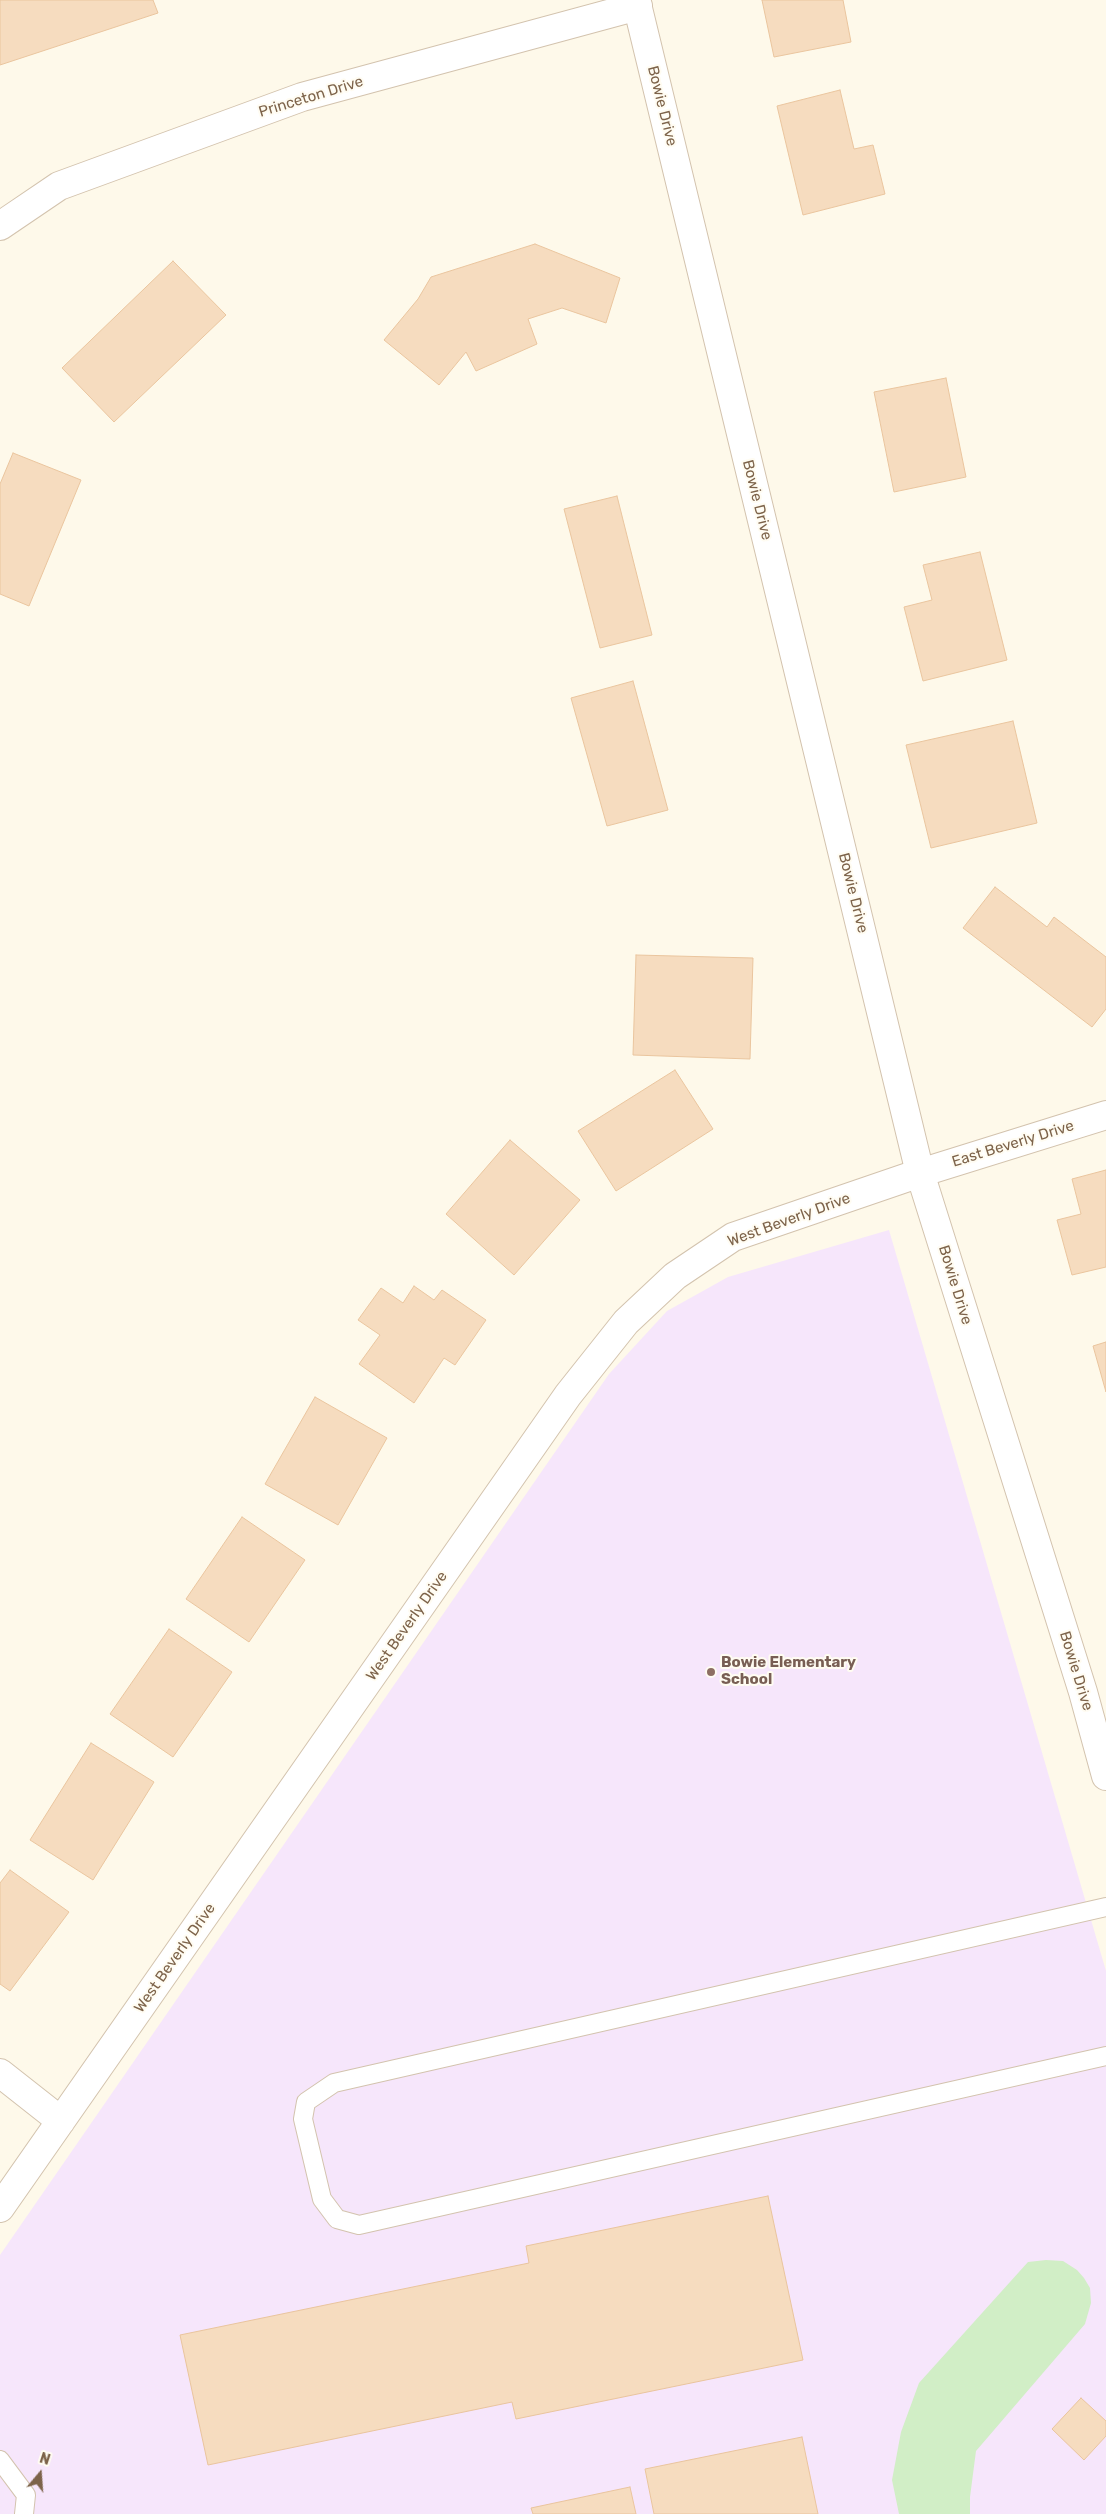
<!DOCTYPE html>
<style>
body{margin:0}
#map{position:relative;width:1106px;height:2514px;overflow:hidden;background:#fef9ea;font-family:Rubik,sans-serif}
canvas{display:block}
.north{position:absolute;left:15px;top:2449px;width:50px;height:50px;-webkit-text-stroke:4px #fffcf2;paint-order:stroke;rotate:18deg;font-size:14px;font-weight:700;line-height:20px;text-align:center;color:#7d634a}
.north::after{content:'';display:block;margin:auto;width:18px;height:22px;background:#7d634a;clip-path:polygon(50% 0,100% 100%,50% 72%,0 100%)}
</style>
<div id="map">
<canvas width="1106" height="2514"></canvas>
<div class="north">N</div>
</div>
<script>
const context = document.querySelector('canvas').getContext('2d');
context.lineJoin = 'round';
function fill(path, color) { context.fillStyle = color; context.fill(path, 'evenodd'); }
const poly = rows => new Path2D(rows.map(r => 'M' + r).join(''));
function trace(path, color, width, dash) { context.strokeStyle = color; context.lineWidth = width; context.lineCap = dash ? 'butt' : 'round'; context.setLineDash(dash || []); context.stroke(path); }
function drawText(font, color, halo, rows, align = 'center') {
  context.font = font + ' Rubik,sans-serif'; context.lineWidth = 4; context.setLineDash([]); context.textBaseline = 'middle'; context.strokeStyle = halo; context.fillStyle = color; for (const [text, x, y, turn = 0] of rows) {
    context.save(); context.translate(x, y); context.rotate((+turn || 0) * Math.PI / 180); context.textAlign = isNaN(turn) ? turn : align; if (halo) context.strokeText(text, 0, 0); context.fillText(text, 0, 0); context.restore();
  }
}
fill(poly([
 [889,1230,1106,1971,1106,2514,0,2514,0,2255,609,1374,667,1311,728,1277]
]), '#f6e6fb');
fill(poly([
 [1046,2260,1063,2261,1077,2270,1084,2278,1090,2288,1091,2303,1085,2324,976,2451,970,2497,970,2514,899,2514,892,2480,901,2432,919,2383,1028,2262]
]), '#d1eec6');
const building = poly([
 [0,0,153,0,158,13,0,65,0,0],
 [762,0,843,0,851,42,774,57,762,0],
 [840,90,854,149,873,145,885,194,803,215,777,106,840,90],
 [535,244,620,278,606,323,562,308,528,319,537,344,476,371,466,352,439,385,384,340,418,299,431,277,535,244],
 [173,261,226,315,114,422,62,368,173,261],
 [946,378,966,477,894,492,874,392,946,378],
 [13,453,81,480,29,606,0,594,0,484,13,453],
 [617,496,652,635,600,648,564,509,617,496],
 [980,552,1007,660,923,681,904,607,932,600,923,565,980,552],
 [633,681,668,810,607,826,571,698,633,681],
 [1013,721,1037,823,931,848,906,745,1013,721],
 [995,887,1047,927,1054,917,1106,957,1106,1009,1092,1027,963,928,995,887],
 [636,955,753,958,750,1059,633,1055,636,955],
 [675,1070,713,1129,616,1191,578,1131,675,1070],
 [510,1140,580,1200,514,1275,446,1214,510,1140],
 [1106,1170,1106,1267,1072,1275,1057,1220,1081,1214,1072,1179,1106,1170],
 [414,1286,434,1300,442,1290,486,1320,455,1365,444,1358,414,1403,359,1364,380,1335,358,1320,381,1288,403,1303,414,1286],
 [1106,1342,1106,1392,1093,1346,1106,1342],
 [315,1397,387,1438,338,1525,265,1484,315,1397],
 [242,1517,305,1560,249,1642,186,1599,242,1517],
 [169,1629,232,1672,173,1757,110,1714,169,1629],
 [91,1743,154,1782,93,1880,30,1840,91,1743],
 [10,1870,69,1912,10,1991,0,1984,0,1883,10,1870],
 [768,2196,803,2360,516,2419,512,2402,208,2465,180,2335,529,2263,526,2246,768,2196],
 [1081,2398,1106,2421,1106,2436,1084,2460,1052,2429,1081,2398],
 [802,2437,818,2514,654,2514,645,2469,802,2437],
 [630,2487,636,2514,533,2514,531,2508,630,2487]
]);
fill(building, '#f6dcbf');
trace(building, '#eac59e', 1);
const service = poly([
 [1106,1907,334,2083,306,2102,303,2119,322,2199,337,2219,359,2225,1106,2056],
 [0,2460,26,2495,24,2514]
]);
const minor = poly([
 [0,226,59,186,302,97,638,6],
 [0,2073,61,2121],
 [0,2208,568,1395,626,1322,675,1276,733,1237,920,1173,1106,1115]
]);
const tertiary = poly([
 [636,0,920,1173,1083,1692,1106,1776]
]);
trace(service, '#d3c3ae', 20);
trace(minor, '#d3c3ae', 30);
trace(tertiary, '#d3c3ae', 30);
trace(service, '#fff', 18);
trace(minor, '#fff', 28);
trace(tertiary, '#fff', 28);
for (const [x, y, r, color] of [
 [711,1672,5,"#8d6e63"]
]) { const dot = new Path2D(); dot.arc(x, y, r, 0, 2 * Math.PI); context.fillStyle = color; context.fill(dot); trace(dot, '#fffcf2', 2); }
drawText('15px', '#7d634a', '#fffcf2', [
 ["Princeton Drive",311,97,-17],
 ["Bowie Drive",662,106,76],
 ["Bowie Drive",757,500,76],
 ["Bowie Drive",853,893,76],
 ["East Beverly Drive",1013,1144,-17],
 ["West Beverly Drive",789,1220,-20],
 ["Bowie Drive",955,1285,73],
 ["West Beverly Drive",407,1626,-55],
 ["Bowie Drive",1076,1671,73],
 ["West Beverly Drive",175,1958,-55]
]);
drawText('bold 15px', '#785e54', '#fffcf2', [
 ["Bowie Elementary",721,1663],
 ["School",721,1680]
], 'left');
</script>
